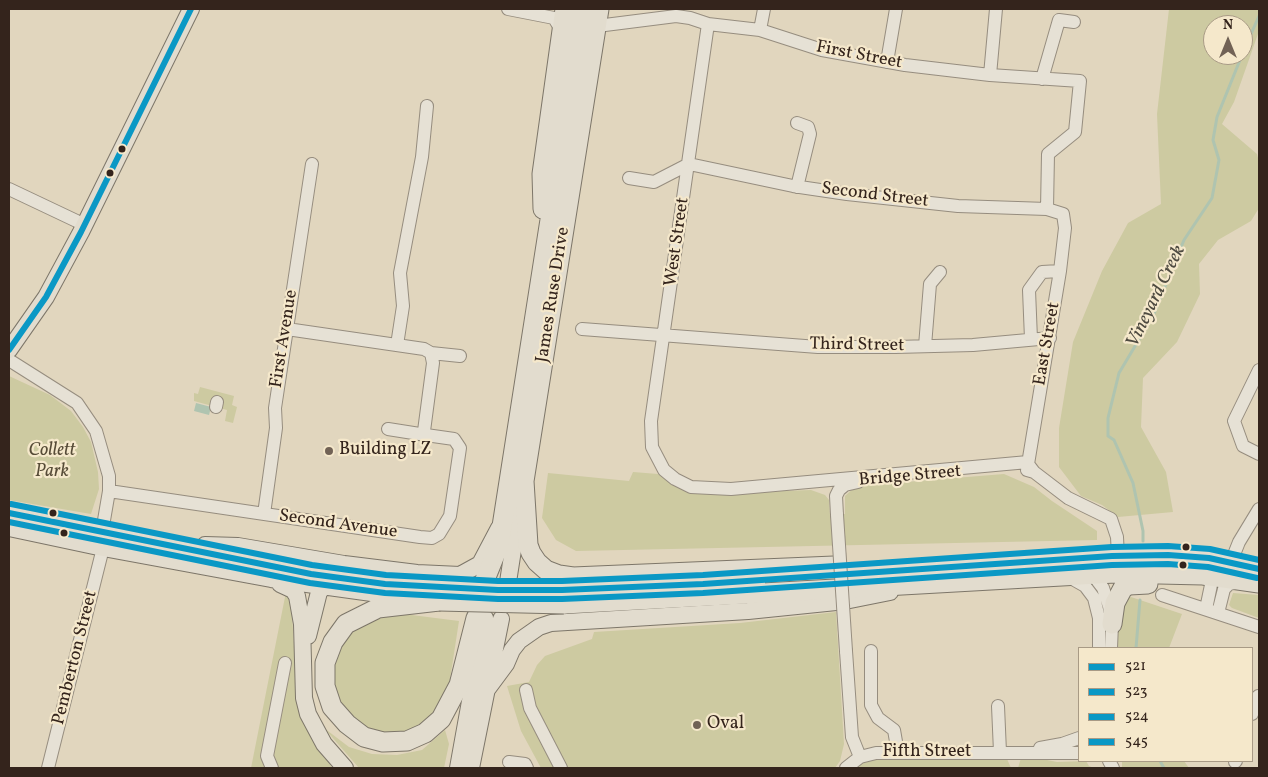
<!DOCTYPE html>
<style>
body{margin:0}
#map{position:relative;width:1268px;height:777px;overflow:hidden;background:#e1d6be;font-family:Vollkorn,serif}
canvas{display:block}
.frame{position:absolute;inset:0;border:10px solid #34241c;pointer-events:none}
.legend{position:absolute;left:1078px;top:647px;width:175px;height:115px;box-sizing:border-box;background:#f5e8cb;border:1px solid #a89a85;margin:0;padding:6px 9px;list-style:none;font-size:15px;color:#34241c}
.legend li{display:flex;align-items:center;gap:10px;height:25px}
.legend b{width:25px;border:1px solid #a89a85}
.north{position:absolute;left:1203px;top:15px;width:50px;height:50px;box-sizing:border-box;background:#f5e8cb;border:1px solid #a89a85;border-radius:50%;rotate:0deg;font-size:14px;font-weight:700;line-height:20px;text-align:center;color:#34241c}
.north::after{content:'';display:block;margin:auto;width:18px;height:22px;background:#716255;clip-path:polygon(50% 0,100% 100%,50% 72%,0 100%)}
</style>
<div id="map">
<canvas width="1268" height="777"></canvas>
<div class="frame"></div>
<ul class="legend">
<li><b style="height:6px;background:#0a98c5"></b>521</li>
<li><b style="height:6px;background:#0a98c5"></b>523</li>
<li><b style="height:6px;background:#0a98c5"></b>524</li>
<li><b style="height:6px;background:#0a98c5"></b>545</li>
</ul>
<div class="north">N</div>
</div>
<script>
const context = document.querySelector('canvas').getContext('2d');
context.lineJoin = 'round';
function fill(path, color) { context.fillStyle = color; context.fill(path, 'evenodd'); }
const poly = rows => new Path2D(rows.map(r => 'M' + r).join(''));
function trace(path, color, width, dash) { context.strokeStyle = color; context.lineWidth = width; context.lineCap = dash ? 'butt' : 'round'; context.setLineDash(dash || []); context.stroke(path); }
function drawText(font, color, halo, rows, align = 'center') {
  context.font = font + ' Vollkorn,serif'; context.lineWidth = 4.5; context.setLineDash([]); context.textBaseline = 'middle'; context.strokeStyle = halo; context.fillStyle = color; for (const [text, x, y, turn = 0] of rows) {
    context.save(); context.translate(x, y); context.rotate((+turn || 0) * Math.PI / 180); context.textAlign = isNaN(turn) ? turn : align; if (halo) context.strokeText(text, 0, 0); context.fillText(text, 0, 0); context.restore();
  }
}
fill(poly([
 [1169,9,1259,9,1259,31,1234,102,1222,124,1257,154,1259,162,1259,208,1251,221,1218,240,1199,264,1200,294,1177,342,1143,378,1141,427,1166,472,1173,512,1118,517,1102,505,1081,496,1059,467,1059,428,1073,342,1102,271,1128,223,1161,204,1157,114],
 [1213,25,1243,25,1243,55,1213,55],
 [9,376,50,395,71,411,83,427,91,442,98,472,99,489,91,514,9,500],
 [200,387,234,396,232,405,237,407,233,423,225,421,227,410,194,401,194,393,198,394],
 [633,472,658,474,680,488,700,494,811,490,825,495,829,500,830,515,845,514,845,496,856,486,1004,474,1034,487,1052,501,1097,531,1097,540,576,551,556,540,542,518,548,473,629,481],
 [286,592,291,598,295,663,302,719,332,768,251,768],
 [1233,593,1259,595,1259,618,1232,608,1229,605],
 [1128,596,1182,614,1169,648,1114,648,1114,631,1121,630,1123,608],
 [836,612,844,744,840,761,835,768,541,768,521,731,507,686,529,682,537,665,545,656,592,639,594,632,740,623],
 [396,613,459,621,448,692,437,715,421,726,406,733,367,733,337,703,331,681,333,658,341,641,356,627,375,615],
 [324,728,349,747,372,754,397,755,422,750,445,730,449,744,444,768,359,768],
 [1021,758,1037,758,1057,762,1086,761,1089,766,1094,768,1018,768],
 [877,759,1007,759,1011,768,856,768,864,762],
 [1122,761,1184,761,1189,768,1122,768]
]), '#cdcaa1');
fill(poly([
 [196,403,211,407,209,415,194,411]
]), '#afc4b0');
trace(poly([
 [1243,52,1259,16],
 [1143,541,1143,531,1133,483,1114,440,1108,436,1108,418,1119,373,1153,316,1184,240,1212,198,1219,160,1213,140,1217,117,1242,55],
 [1136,648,1140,600],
 [1160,761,1164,768]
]), '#afc4b0', 3);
const minor = poly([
 [508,9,554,18,562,31],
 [708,24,651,421,652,447,664,470,675,479,691,487,731,489,1028,462],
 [597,26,676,16,690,18,708,24,760,30,822,50,905,65,990,75,1080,81,1075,132,1048,154,1047,209],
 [760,30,764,9],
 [887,62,896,9],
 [990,75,996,9],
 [1042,79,1059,20,1074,22],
 [797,123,808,127,810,134,797,187],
 [629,178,654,182,689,164,793,186,847,194,958,206,1047,209,1063,214,1065,228,1060,271,1028,464,1034,472],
 [9,189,85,225],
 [582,329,818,347,895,347,973,345,1050,338],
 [1031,339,1029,290,1042,272,1060,271],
 [397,345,403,306,400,273,422,157,427,106],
 [925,346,930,284,940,272],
 [431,353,460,356],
 [9,360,77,403,96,431,109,476,109,491,102,532],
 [1259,370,1234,421,1243,446,1259,454],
 [216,407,217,402],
 [388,429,426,435],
 [1027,470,1034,472,1068,498,1111,519,1117,537,1118,556],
 [109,491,420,537,432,538,439,534,450,516,460,448,454,439,426,435,424,431,433,363,431,353,424,349,287,329],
 [264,514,276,428,275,408,312,164],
 [837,515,836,496,839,490,845,485,858,482],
 [1231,562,1239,542,1259,509],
 [1090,571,1103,588,1109,606,1112,624,1111,648],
 [1203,575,1209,579,1211,585,1206,609],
 [1069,577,1085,586,1094,598,1099,618,1099,648],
 [1162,595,1259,627],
 [1218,613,1224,589,1229,584,1239,582],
 [846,651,852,737,860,757],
 [871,651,871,705,878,718,894,730,898,753],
 [526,690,530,708,561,768],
 [998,706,1000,752],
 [1252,714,1258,696],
 [1040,748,1062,744,1079,738],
 [1109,761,1113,768],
 [509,762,525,764,527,768],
 [1235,762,1236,761],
 [48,768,103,548],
 [272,768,267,756,285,663],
 [846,768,860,757,876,753,1079,753]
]);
const major = poly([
 [9,350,46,297,81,232,191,9],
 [9,513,311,574,385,584,440,588],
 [9,528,103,548,271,579,415,599],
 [205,545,238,546,344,564,417,573,460,575,480,564,499,528],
 [508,582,520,505],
 [280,584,293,590,297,596,302,624,304,698,308,714,324,744,345,768],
 [850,600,890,592],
 [308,636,319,592,329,581],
 [486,691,506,664,512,650,519,641,539,627,551,623,748,611,836,602],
 [458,768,485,618],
 [471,768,501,619]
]);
const highway = poly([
 [599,9,524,481,528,545,531,553,537,562,546,570,559,575,573,577,834,566],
 [543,209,542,174,565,9],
 [849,574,1112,556,1168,555,1209,558,1259,569],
 [484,582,499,545,503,520,583,9],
 [849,588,1115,573,1203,575,1259,583],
 [562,590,756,580],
 [439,601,378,608,346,624,333,642,325,663,325,686,332,707,347,724,364,737,383,742,407,741,425,733,441,719,459,685,476,618],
 [564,604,835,589],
 [1112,624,1115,603,1123,588,1129,585,1148,584]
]);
trace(minor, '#968d7f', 14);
trace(major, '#7d7669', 18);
trace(highway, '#7d7669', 21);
trace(minor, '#e6e1d5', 12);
trace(major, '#e2dcce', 16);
trace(highway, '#e2dcce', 19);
const minorBridge = poly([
 [837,515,846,651]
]);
const highwayBridge = poly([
 [440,588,562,590],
 [439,601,564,604]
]);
trace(minorBridge, '#968d7f', 14, []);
trace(highwayBridge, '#7d7669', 21, []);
trace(minorBridge, '#e6e1d5', 12);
trace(highwayBridge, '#e2dcce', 19);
trace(poly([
 [9,513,311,574,385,584,498,590,562,590,703,584,1112,556,1168,555,1209,558,1259,569]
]), '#0a98c5', 6);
trace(poly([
 [9,522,310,583,385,593,498,599,562,599,703,593,1112,565,1168,564,1208,567,1257,578]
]), '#0a98c5', 6);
trace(poly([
 [11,504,312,565,386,575,498,581,562,581,703,575,1112,547,1168,546,1210,549,1259,560]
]), '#0a98c5', 6);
trace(poly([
 [9,350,46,297,81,232,191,9]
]), '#0a98c5', 6);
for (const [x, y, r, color] of [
 [122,149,4.5,"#34241c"],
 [110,173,4.5,"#34241c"],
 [329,451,5,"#716255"],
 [53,513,4.5,"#34241c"],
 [64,533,4.5,"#34241c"],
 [1186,547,4.5,"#34241c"],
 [1183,565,4.5,"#34241c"],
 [697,725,5,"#716255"]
]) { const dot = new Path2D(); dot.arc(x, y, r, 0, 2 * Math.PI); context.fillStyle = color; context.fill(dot); trace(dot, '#f5e8cb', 2); }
drawText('18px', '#34241c', '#f5e8cb', [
 ["First Street",859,56,11],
 ["Second Street",875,196,7],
 ["West Street",678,242,-82],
 ["James Ruse Drive",554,295,-81],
 ["First Avenue",285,339,-81],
 ["East Street",1048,344,-80],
 ["Third Street",857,346,1],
 ["Bridge Street",910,477,-5],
 ["Second Avenue",338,525,8],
 ["Pemberton Street",76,658,-76],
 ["Fifth Street",927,753]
]);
drawText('18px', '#34241c', '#f5e8cb', [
 ["Building LZ",339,451],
 ["Oval",707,725]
], 'left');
drawText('italic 18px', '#564b37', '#f5e8cb', [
 ["Collett",52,452],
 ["Park",52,473]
]);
drawText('italic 19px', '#4e4a40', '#f5e8cb', [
 ["Vineyard Creek",1157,297,-64]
]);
</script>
